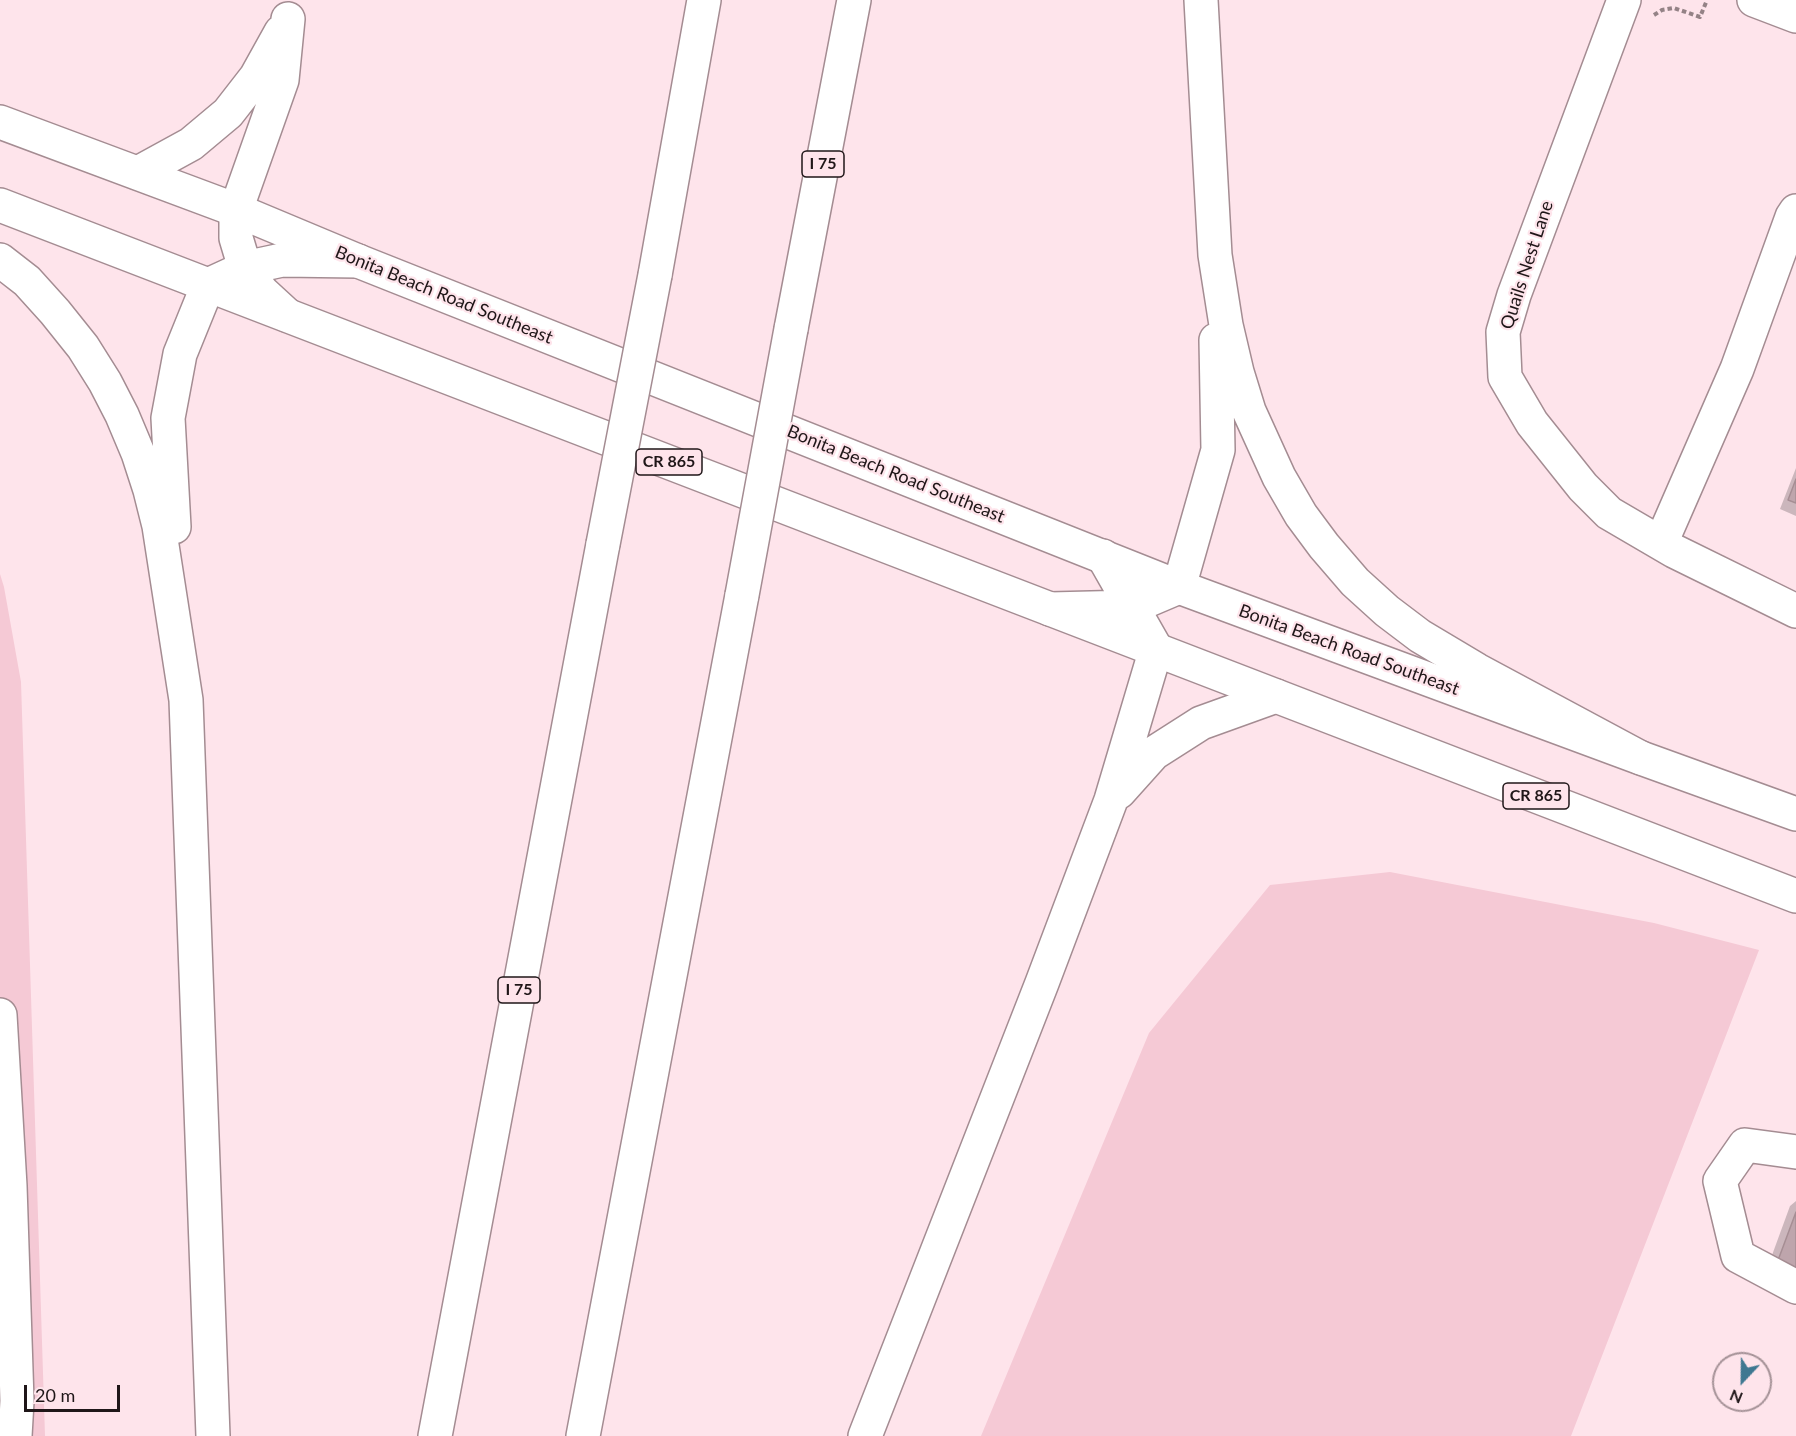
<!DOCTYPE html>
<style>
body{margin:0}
#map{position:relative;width:1796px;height:1436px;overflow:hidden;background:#fee4eb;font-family:Lato,sans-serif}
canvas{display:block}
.north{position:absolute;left:1712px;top:1352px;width:60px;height:60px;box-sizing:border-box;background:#fee4eb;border:2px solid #a59297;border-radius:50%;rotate:202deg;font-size:16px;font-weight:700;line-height:24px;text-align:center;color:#1f1618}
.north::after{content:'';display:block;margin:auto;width:21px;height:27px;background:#3e7891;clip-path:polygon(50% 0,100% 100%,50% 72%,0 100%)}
.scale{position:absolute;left:24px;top:1385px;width:96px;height:27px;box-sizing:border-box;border:3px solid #1f1618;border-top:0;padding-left:8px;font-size:18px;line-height:21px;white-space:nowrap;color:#1f1618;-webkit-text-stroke:4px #fee4eb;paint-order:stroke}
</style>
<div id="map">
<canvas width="1796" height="1436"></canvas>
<div class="north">N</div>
<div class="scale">20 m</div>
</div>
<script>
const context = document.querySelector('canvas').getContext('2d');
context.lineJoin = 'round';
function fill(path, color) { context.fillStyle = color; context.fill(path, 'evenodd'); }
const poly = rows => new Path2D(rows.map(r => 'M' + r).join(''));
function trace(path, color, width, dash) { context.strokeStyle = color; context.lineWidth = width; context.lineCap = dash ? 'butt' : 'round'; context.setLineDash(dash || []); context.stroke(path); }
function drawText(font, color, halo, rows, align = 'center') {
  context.font = font + ' Lato,sans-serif'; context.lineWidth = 4.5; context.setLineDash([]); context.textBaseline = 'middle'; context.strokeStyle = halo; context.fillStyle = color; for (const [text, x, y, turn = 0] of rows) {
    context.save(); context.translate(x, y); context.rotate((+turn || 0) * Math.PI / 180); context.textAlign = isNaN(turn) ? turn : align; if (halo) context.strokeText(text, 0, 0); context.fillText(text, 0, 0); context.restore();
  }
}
fill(poly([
 [0,574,4,587,21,682,45,1436,0,1436],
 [1390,872,1654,923,1759,950,1571,1436,981,1436,1149,1033,1270,885]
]), '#f5c9d5');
fill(poly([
 [1796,468,1796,516,1780,509],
 [1796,1201,1796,1289,1764,1277,1790,1206]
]), '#0003');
const building = poly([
 [1796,479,1796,503,1788,500,1796,479],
 [1796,1212,1796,1270,1777,1263,1796,1212]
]);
fill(building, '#bea5ac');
trace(building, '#a68e94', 1.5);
const minor = poly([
 [1624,0,1514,295,1503,332,1505,377,1532,423,1583,487,1609,513,1674,551,1796,611],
 [1754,0,1796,16],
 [0,122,236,210],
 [0,205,208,285],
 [1661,543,1737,369,1792,217,1796,211],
 [0,1015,10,1186,17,1401,15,1436],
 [1796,1152,1745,1145,1720,1181,1738,1256,1796,1287]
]);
const major = poly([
 [236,210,358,261,1179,587,1641,758,1796,814],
 [208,285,1796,896]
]);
const highway = poly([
 [1201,0,1215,255,1226,325,1237,372,1249,411,1279,477,1301,515,1324,546,1355,582,1387,611,1420,636,1477,670,1641,758],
 [138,173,191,144,228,113,256,77,281,32],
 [0,260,27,281,55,312,83,347,105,382,122,415,138,453,150,490,159,526,186,700,213,1436],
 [655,275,704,0],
 [287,315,262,292,245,268,236,238,236,210,282,80,288,19],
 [791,329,854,0],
 [174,527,168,418,180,354,208,285,245,268,282,260,358,261],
 [1050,609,1132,607,1179,587,1218,450,1216,340],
 [1119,792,1154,753,1201,723,1276,696],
 [435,1436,603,544],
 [583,1436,742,595],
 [865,1436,1042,983,1111,800,1156,649,1103,556]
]);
trace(minor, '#a48c92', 36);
trace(major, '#a48c92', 36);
trace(highway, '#a48c92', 36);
trace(poly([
 [1654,15,1662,10,1674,8,1700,17,1707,0]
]), '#948286', 4, [4.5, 3]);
trace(minor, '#fff', 33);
trace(major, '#fff', 33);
trace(highway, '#fff', 33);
const highwayBridge = poly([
 [603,544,655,275],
 [742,595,791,329]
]);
trace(highwayBridge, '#a48c92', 36, []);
trace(highwayBridge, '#fff', 33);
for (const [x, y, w] of [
 [823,164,42],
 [669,462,66],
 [1536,796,66],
 [519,990,42]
]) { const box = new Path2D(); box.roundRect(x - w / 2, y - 13, w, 26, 4.5); context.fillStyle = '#fee4eb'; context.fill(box); trace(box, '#1f1618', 1.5); }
drawText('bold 16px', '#1f1618', null, [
 ["I 75",823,164],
 ["CR 865",669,462],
 ["CR 865",1536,796],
 ["I 75",519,990]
]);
drawText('18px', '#1f1618', '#fee4eb', [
 ["Quails Nest Lane",1527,265,-72],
 ["Bonita Beach Road Southeast",444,295,22],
 ["Bonita Beach Road Southeast",896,474,22],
 ["Bonita Beach Road Southeast",1349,650,20]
]);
</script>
